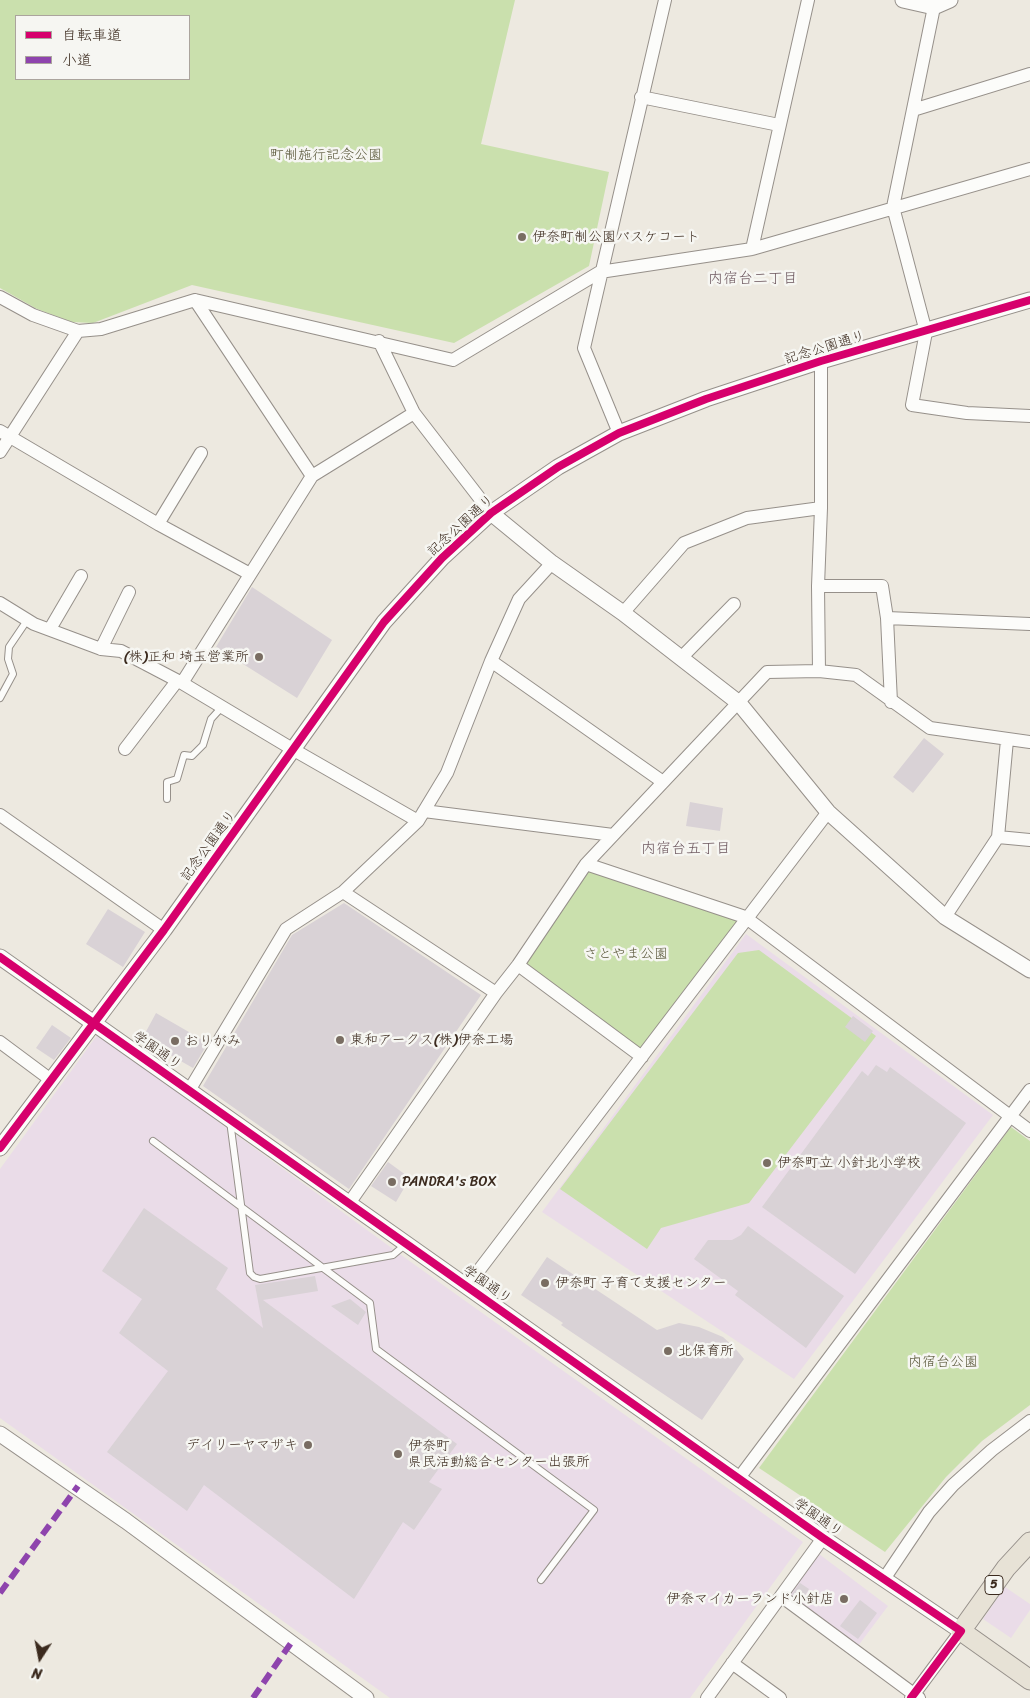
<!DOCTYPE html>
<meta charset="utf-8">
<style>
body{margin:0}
#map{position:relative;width:1030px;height:1698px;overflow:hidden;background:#ede9e0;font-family:Sriracha,"Klee One",sans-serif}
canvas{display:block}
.legend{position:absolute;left:15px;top:15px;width:175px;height:65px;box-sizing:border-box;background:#f6f6f2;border:1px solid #aba49d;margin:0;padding:6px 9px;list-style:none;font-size:15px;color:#3b2a1e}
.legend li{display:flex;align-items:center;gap:10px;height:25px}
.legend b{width:25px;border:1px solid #aba49d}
.north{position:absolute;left:15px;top:1633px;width:50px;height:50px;-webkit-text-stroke:4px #f6f6f2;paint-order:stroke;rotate:191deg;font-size:14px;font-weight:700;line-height:20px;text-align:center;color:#3b2a1e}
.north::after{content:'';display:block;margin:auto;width:18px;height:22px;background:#3b2a1e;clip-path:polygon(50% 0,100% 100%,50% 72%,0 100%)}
</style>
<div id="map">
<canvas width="1030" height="1698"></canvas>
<ul class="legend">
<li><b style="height:6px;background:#d6006c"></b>自転車道</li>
<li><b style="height:6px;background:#8e44ad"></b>小道</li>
</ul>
<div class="north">N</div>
</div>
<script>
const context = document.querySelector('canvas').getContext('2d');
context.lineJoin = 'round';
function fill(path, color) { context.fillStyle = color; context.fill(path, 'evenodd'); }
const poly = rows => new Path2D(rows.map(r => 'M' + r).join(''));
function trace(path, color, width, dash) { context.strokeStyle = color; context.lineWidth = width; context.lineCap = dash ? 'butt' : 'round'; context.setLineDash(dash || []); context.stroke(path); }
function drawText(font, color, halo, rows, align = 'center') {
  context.font = font + ' Sriracha,"Klee One",sans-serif'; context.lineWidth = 5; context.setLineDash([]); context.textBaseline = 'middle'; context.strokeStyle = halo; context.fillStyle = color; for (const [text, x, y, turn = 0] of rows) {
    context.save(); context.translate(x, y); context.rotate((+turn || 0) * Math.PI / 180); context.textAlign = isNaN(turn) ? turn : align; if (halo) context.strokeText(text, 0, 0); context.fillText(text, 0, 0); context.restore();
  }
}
fill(poly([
 [746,934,993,1115,794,1379,542,1212],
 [98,1034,415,1265,803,1542,690,1698,390,1698,0,1418,0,1169],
 [819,1554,888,1606,858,1646,788,1596],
 [1005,1587,1030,1604,1030,1610,1011,1638,983,1619]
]), '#eadce8');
fill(poly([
 [0,0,515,0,481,144,609,172,589,266,454,343,192,285,93,323,72,322,37,309,0,288],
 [16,16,189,16,189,79,16,79],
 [586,864,745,917,642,1057,518,965],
 [759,950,876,1036,749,1203,661,1228,647,1249,560,1189,738,953],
 [1011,1127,1030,1141,1030,1405,982,1441,946,1477,885,1552,759,1468]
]), '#cae0ad');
fill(poly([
 [252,587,332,640,297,698,216,647],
 [924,738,944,754,913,793,893,777],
 [690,802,723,808,720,831,686,826],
 [344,903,481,995,349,1189,203,1086,292,935],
 [108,909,145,932,123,967,86,944],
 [156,1013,208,1043,193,1068,142,1039],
 [853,1016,873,1031,865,1042,845,1027],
 [52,1025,71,1038,54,1060,36,1048],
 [876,1065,887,1072,890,1067,966,1123,855,1274,762,1207,862,1071,868,1076],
 [388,1162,410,1178,396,1202,371,1186],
 [144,1208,228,1268,216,1289,263,1328,255,1285,315,1276,318,1291,263,1300,457,1444,429,1482,442,1489,414,1530,403,1522,354,1599,204,1485,187,1511,107,1452,168,1371,119,1333,142,1299,102,1271],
 [748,1226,844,1296,806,1348,735,1295,738,1291,694,1259,708,1240,732,1240,741,1235],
 [547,1257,657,1330,679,1323,699,1327,723,1337,734,1347,744,1359,702,1420,561,1325,563,1323,521,1295],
 [350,1299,366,1312,358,1325,331,1306],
 [800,1583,809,1589,801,1601,792,1594],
 [860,1600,877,1613,858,1639,840,1626]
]), '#d9d2d6');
const service = poly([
 [0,698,13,674,8,659,9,647,28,619],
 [167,799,167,782,177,779,184,755,192,756,203,745,211,719,222,707],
 [230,1121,250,1273,254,1277,260,1279,393,1255,406,1244],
 [153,1141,370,1303,376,1349,594,1510,541,1580]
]);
const minor = poly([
 [934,7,893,207,926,332,912,405,967,413,1030,416],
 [641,97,779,125],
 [913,110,1030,74],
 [752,249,808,0],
 [0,297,33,315,78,331,101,329,195,300,453,360,600,272,752,249,1030,169],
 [195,300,312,476],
 [379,341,414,413,491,513],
 [0,431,158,524,250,574],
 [619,433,584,348,665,0],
 [0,452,78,331],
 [158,524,201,453],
 [818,586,882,586,887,618,891,702],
 [0,603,34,624,101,649,121,651,182,683,294,750,418,821],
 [623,613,684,543,747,518,821,508],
 [887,618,1030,624],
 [50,629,81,576],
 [101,649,129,592],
 [681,658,734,604],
 [491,661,663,782],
 [819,671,818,586,821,508,821,361],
 [182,683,312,476,414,413],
 [125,749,177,681],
 [424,811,613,835],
 [0,815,164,930],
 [998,837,1030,840],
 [586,864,745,917,1030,1131],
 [343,892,496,993],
 [945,917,998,837,1007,740],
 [518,965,642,1057],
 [0,1042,51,1080],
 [190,1089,286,929,343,892,418,821,447,773,491,661,519,599,552,563],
 [350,1202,496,993,518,965,586,864,767,672,819,671,856,675,930,728,1030,742],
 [467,1286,828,812],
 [739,1478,1030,1090],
 [884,1579,929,1512,953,1485,992,1450,1030,1421],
 [781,1596,919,1698],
 [732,1663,780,1698],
 [707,1698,823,1538],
 [911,1698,961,1631]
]);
const tertiary = poly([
 [903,0,934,7,950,0],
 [491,513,552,563,623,613,739,703,828,812,945,917,1030,970],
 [0,957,823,1538,961,1631],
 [0,1148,164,930,384,622,442,558,491,513,558,467,619,433,706,399,821,361,1030,300],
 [0,1434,126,1521,366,1698]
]);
const primary = poly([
 [1030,1542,1006,1568,961,1631,1030,1680]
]);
trace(service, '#96908a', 8);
trace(minor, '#96908a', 14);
trace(tertiary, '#96908a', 17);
trace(primary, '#96908a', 21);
trace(service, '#fcfcfa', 6);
trace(minor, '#fcfcfa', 12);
trace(tertiary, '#fcfcfa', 15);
trace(primary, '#e7e2d6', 19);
trace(poly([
 [0,1593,78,1486],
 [253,1698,291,1643]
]), '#8e44ad', 6, [12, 6]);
trace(poly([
 [0,957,823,1538,961,1631,911,1698],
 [0,1148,164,930,384,622,442,558,491,513,558,467,619,433,706,399,821,361,1030,300]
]), '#d6006c', 8);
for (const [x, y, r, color] of [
 [522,237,5,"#796d62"],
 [259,657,5,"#796d62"],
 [340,1040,5,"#796d62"],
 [175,1041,5,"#796d62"],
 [767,1163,5,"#796d62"],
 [392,1182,5,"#796d62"],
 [545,1283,5,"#796d62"],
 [668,1351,5,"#796d62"],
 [308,1445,5,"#796d62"],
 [398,1454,5,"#796d62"],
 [844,1599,5,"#796d62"]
]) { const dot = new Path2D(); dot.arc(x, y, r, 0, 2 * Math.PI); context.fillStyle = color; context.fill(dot); trace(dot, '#f6f6f2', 2); }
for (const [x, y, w] of [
 [994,1585,18]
]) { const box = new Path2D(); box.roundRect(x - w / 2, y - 9.5, w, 19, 4); context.fillStyle = '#f6f6f2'; context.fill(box); trace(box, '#3b2a1e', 1); }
drawText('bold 12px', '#3b2a1e', null, [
 ["5",994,1585]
]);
drawText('14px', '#585638', '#f6f6f2', [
 ["町制施行記念公園",326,155],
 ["さとやま公園",626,954],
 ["内宿台公園",943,1362]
]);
drawText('14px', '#3b2a1e', '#f6f6f2', [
 ["伊奈町制公園バスケコート",532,237],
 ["(株)正和 埼玉営業所",249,657,"right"],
 ["東和アークス(株)伊奈工場",350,1040],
 ["おりがみ",185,1041],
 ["伊奈町立 小針北小学校",777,1163],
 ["PANDRA's BOX",402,1182],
 ["伊奈町 子育て支援センター",555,1283],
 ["北保育所",678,1351],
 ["デイリーヤマザキ",298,1445,"right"],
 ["伊奈町",408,1446],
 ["県民活動総合センター出張所",408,1462],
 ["伊奈マイカーランド小針店",834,1599,"right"]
], 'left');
drawText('14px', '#3b2a1e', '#f6f6f2', [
 ["記念公園通り",825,348,-17],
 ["記念公園通り",461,526,-42],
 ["記念公園通り",209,846,-54],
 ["学園通り",157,1051,35],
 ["学園通り",487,1285,35],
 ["学園通り",818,1518,35]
]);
drawText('15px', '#6e5960', '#f6f6f2', [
 ["内宿台二丁目",753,279],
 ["内宿台五丁目",686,849]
]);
</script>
